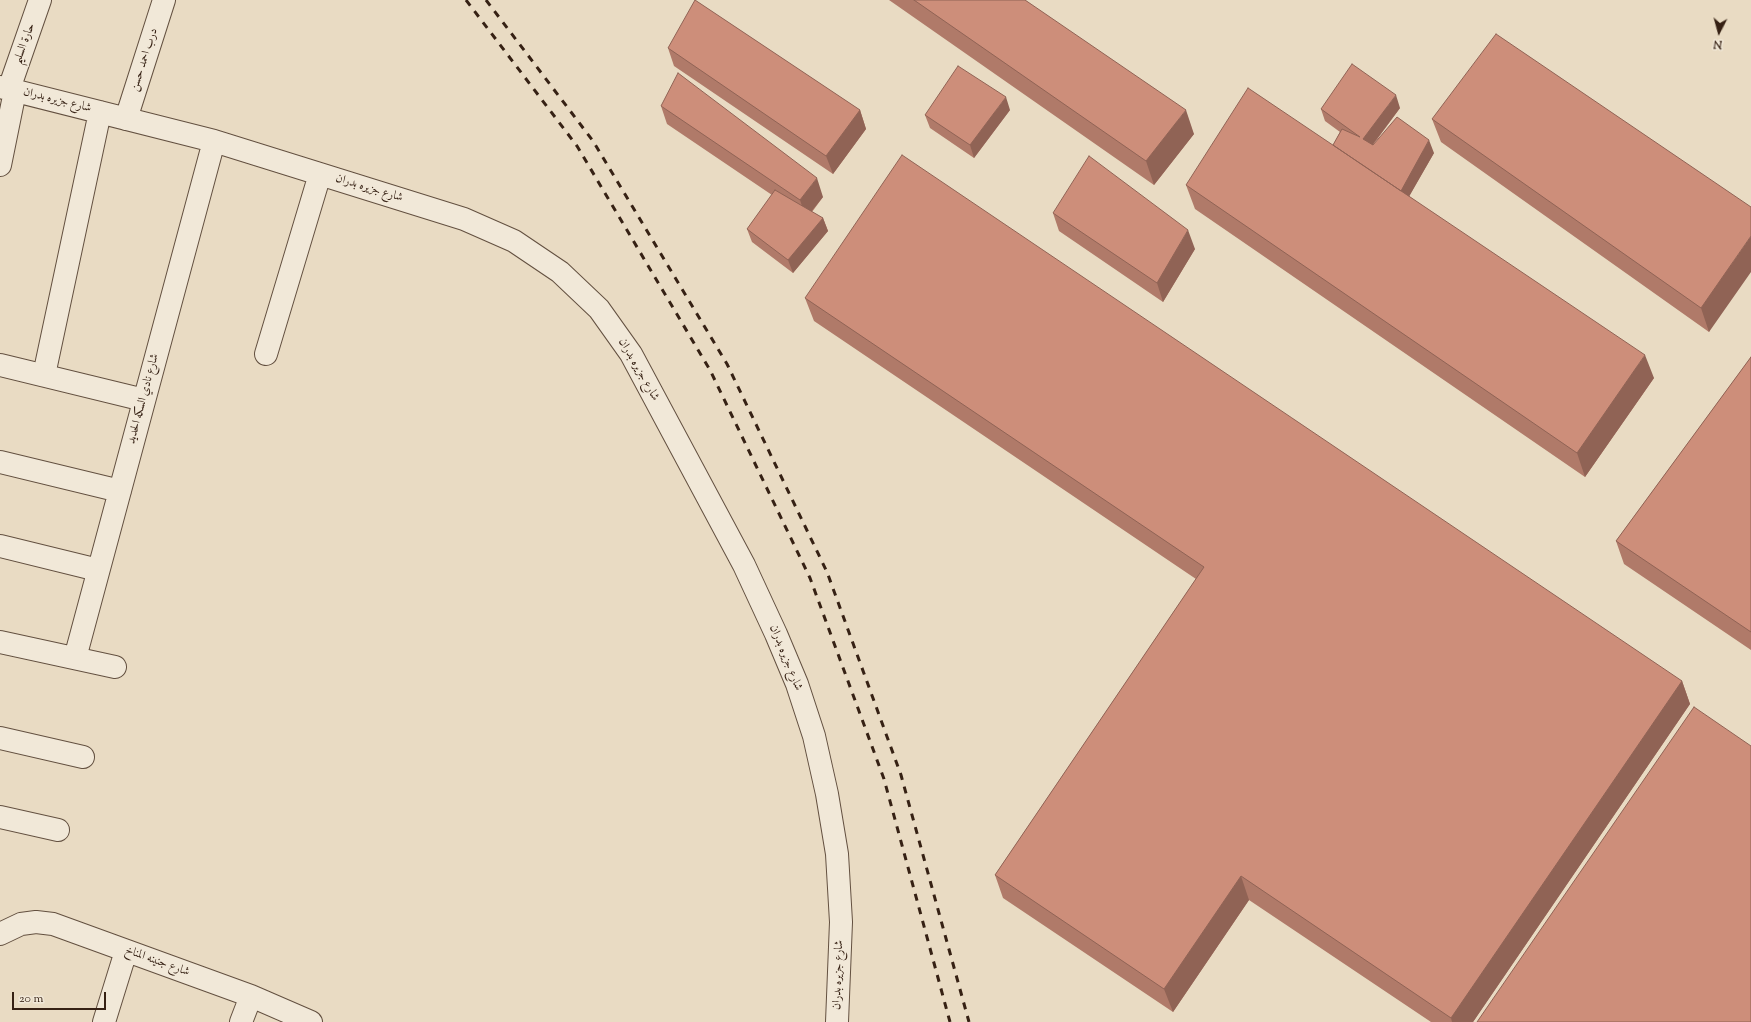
<!DOCTYPE html>
<meta charset="utf-8">
<style>
body{margin:0}
#map{position:relative;width:1751px;height:1022px;overflow:hidden;background:#e9dbc3;font-family:"Sorts Mill Goudy",serif}
canvas{display:block}
.north{position:absolute;left:1699px;top:12px;width:40px;height:40px;-webkit-text-stroke:3px #f1e8d8;paint-order:stroke;rotate:186deg;font-size:11px;font-weight:700;line-height:16px;text-align:center;color:#362114}
.north::after{content:'';display:block;margin:auto;width:14px;height:18px;background:#362114;clip-path:polygon(50% 0,100% 100%,50% 72%,0 100%)}
.scale{position:absolute;left:12px;top:992px;width:94px;height:18px;box-sizing:border-box;border:2px solid #362114;border-top:0;padding-left:5px;font-size:12px;line-height:14px;white-space:nowrap;color:#362114;-webkit-text-stroke:3px #f1e8d8;paint-order:stroke}
</style>
<div id="map">
<canvas width="1751" height="1022"></canvas>
<div class="north">N</div>
<div class="scale">20 m</div>
</div>
<script>
const context = document.querySelector('canvas').getContext('2d');
context.lineJoin = 'round';
const poly = rows => new Path2D(rows.map(r => 'M' + r).join(''));
function trace(path, color, width, dash) { context.strokeStyle = color; context.lineWidth = width; context.lineCap = dash ? 'butt' : 'round'; context.setLineDash(dash || []); context.stroke(path); }
function fill(path, color) { context.fillStyle = color; context.fill(path, 'evenodd'); }
function drawText(font, color, halo, rows, align = 'center') {
  context.font = font + ' "Sorts Mill Goudy",Amiri,serif'; context.lineWidth = 3; context.setLineDash([]); context.textBaseline = 'middle'; context.strokeStyle = halo; context.fillStyle = color; for (const [text, x, y, turn = 0] of rows) {
    context.save(); context.translate(x, y); context.rotate((+turn || 0) * Math.PI / 180); context.textAlign = isNaN(turn) ? turn : align; if (halo) context.strokeText(text, 0, 0); context.fillText(text, 0, 0); context.restore();
  }
}
const minor = poly([
 [0,87,214,141,464,219,514,241,560,272,599,309,631,354,744,565,776,634,797,684,814,736,827,794,837,854,841,922,837,1022],
 [9,89,40,0],
 [126,119,164,0],
 [0,165,15,91],
 [266,354,320,174],
 [0,365,144,400],
 [44,375,100,112],
 [0,462,120,491],
 [0,546,98,570],
 [0,642,115,667],
 [75,658,214,141],
 [0,738,83,757],
 [0,817,58,830],
 [0,934,21,924,36,922,53,924,251,996,311,1022],
 [104,1022,126,951],
 [241,1022,251,996]
]);
trace(minor, '#635040', 24);
trace(minor, '#f1e8d8', 22);
trace(poly([
 [466,0,577,146,710,370,810,578,884,779,950,1022],
 [486,0,593,141,727,364,827,572,901,775,969,1022]
]), '#362114', 3, [7, 7]);
fill(poly([
 [889,0,1025,0,1194,134,1154,185],
 [668,48,860,110,866,129,833,174,674,66],
 [661,106,823,197,812,212,823,218,828,231,793,273,752,242,747,229,772,195,667,124],
 [1400,108,1373,145,1434,153,1409,196,1654,378,1585,477,1195,209,1186,185,1333,145,1340,132,1325,121,1321,109],
 [1010,110,974,158,930,128,925,115],
 [1432,119,1751,207,1709,332,1441,142],
 [1053,213,1195,249,1163,302,1059,231],
 [805,298,1682,681,1690,704,1473,1022,1431,1022,1249,900,1173,1012,1003,898,995,875,1196,579,814,321],
 [1751,357,1751,650,1624,564,1616,541]
]), '#b07a69');
fill(poly([
 [1396,95,1400,108,1367,152,1363,139],
 [1006,97,1010,110,974,158,970,145],
 [860,110,866,129,833,174,826,156],
 [1186,110,1194,134,1154,185,1146,161],
 [1429,140,1434,153,1402,209,1397,196],
 [817,178,823,197,806,218,800,200],
 [823,218,828,231,793,273,788,260],
 [1188,230,1195,249,1163,302,1157,283],
 [1751,236,1751,272,1709,332,1701,308],
 [1645,355,1654,378,1585,477,1577,453],
 [1682,681,1690,704,1473,1022,1452,1022,1451,1018],
 [1241,876,1249,900,1173,1012,1164,989]
]), '#906355');
const building = poly([
 [695,0,860,110,826,156,668,48,695,0],
 [914,0,1025,0,1186,110,1146,161,914,0],
 [1496,34,1751,207,1751,236,1701,308,1432,119,1496,34],
 [1352,64,1396,95,1363,139,1373,145,1397,117,1429,140,1401,191,1333,145,1342,129,1360,137,1321,109,1352,64],
 [958,66,1006,97,970,145,925,115,958,66],
 [678,73,817,178,800,200,661,106,678,73],
 [1248,88,1645,355,1577,453,1186,185,1248,88],
 [902,155,1682,681,1451,1018,1241,876,1164,989,995,875,1204,567,805,298,902,155],
 [1089,156,1188,230,1157,283,1053,213,1089,156],
 [775,190,823,218,788,260,747,229,775,190],
 [1751,357,1751,632,1616,541,1751,357],
 [1694,707,1751,746,1751,1022,1477,1022,1694,707]
]);
fill(building, '#cd8e7a');
trace(building, '#906355', 1);
drawText('12px', '#362114', '#f1e8d8', [
 ["حارة السليم",25,44,-70],
 ["درب احمد حسن",145,60,-72],
 ["شارع جزيره بدران",57,101,14],
 ["شارع جزيره بدران",369,189,17],
 ["شارع جزيره بدران",638,370,60],
 ["شارع نادي السكه الحديد",144,399,-75],
 ["شارع جزيره بدران",785,658,68],
 ["شارع جنينه المناخ",157,962,20],
 ["شارع جزيره بدران",839,975,-88]
]);
</script>
